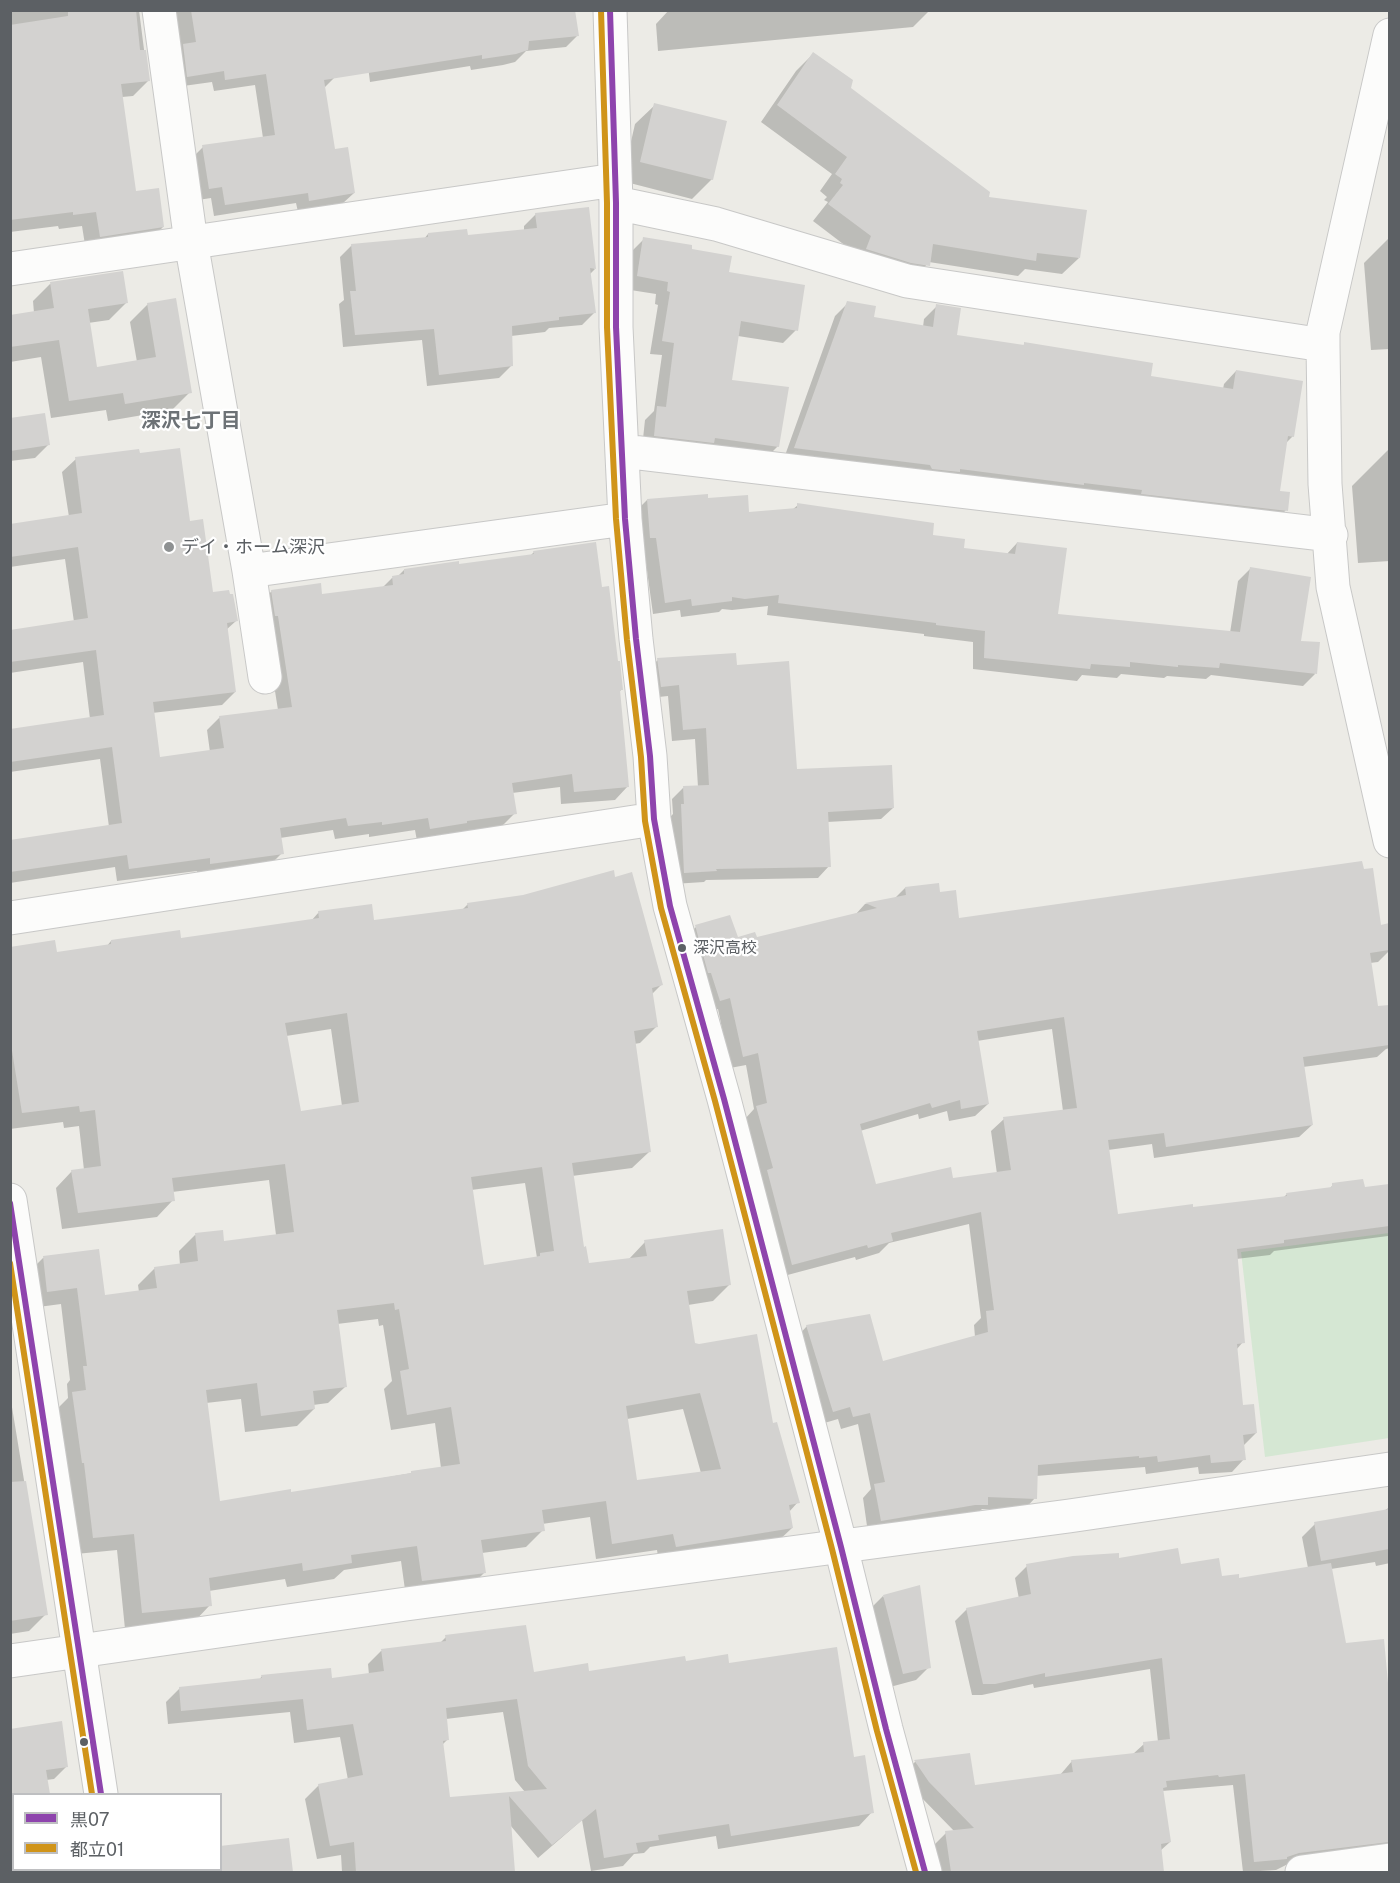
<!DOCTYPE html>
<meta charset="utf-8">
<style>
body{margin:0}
#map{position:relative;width:1400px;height:1883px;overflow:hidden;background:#ecebe6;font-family:"Public Sans","Noto Sans JP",sans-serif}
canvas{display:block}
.frame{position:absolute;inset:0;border:12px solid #5c6064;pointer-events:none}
.legend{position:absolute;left:12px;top:1793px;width:210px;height:78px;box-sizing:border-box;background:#fff;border:2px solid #bebfc1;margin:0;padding:8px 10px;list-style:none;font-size:18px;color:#5c6064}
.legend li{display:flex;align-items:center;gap:12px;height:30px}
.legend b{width:30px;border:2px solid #bebfc1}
</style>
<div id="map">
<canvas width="1400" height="1883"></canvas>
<div class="frame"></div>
<ul class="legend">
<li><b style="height:8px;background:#8e44ad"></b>黒07</li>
<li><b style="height:8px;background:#d09419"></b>都立01</li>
</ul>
</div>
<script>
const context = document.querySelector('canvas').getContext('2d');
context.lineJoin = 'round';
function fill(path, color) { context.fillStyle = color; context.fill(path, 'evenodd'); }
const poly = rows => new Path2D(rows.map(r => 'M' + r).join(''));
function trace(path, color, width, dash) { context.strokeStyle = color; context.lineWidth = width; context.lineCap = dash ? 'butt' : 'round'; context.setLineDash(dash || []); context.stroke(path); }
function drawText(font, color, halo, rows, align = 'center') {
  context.font = font + ' "Public Sans","Noto Sans JP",sans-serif'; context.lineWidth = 4.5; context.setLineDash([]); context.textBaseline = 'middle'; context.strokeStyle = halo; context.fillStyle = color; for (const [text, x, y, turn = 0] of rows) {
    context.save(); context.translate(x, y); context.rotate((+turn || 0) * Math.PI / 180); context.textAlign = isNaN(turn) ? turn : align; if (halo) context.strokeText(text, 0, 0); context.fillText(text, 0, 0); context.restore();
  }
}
fill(poly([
 [1389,1233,1389,1438,1265,1457,1241,1252]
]), '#d5e7d3');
fill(poly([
 [10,10,139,10,148,81,133,96,122,97,134,193,163,227,148,242,86,251,82,226,59,229,58,226,10,232],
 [168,10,323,10,335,77,324,88,334,151,354,193,342,204,298,212,296,203,214,216,211,198,198,200,191,159,203,147,263,138,255,85,214,91,212,82,176,87],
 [669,10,930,10,913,27,658,51,656,24],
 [362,19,577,36,566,47,526,51,515,62,503,65,471,70,470,66,370,82],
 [813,54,850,88,987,198,1079,258,1062,274,1025,269,1018,276,929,262,912,281,855,253,813,221,828,202,824,200,827,197,820,191,832,174,761,122,796,71],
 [655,105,712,179,692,199,622,181,635,124],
 [536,214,595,269,590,274,594,313,582,325,549,328,545,332,511,336,511,366,499,378,427,386,422,340,343,347,339,304,344,300,340,257,352,245,424,239,428,234,467,237,524,231,524,226],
 [1390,237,1390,349,1371,350,1364,263],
 [644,239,690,250,727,274,796,330,783,343,738,336,730,381,778,446,765,459,642,448,645,420,654,411,662,355,650,354,658,305,655,304,656,294,624,289,631,252],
 [50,284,127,302,109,320,88,323,95,368,137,362,130,322,148,304,190,392,172,410,108,421,106,410,51,418,41,357,10,362,10,316,34,313,33,301],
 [848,303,872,318,923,327,924,319,937,306,956,336,1022,347,1025,343,1150,377,1223,389,1224,384,1236,371,1293,436,1285,444,1279,492,1286,510,1274,523,783,461,835,316],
 [10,420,48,445,35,458,10,461],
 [1388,450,1390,450,1390,561,1358,563,1352,486],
 [76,459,189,523,212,594,236,621,226,630,235,692,222,705,152,713,159,758,210,752,207,730,220,717,278,710,265,628,258,604,272,591,321,595,382,588,392,578,397,577,404,570,458,566,530,556,534,552,601,589,622,689,619,692,628,786,615,800,561,804,560,787,512,793,515,813,502,826,417,841,415,830,369,837,369,834,335,839,333,830,280,838,282,853,269,866,198,876,197,871,117,881,115,867,10,883,10,841,109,827,100,759,10,772,10,730,90,719,83,662,10,673,10,631,74,622,65,559,10,567,10,526,69,517,62,472],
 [706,499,748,514,792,510,798,505,931,536,962,549,1006,555,1017,543,1057,616,1230,633,1238,581,1250,569,1300,642,1315,674,1303,686,1211,675,1206,679,1167,676,1164,678,1121,674,1117,678,1082,675,1077,681,973,669,973,642,924,636,924,634,767,615,768,606,732,610,722,609,719,612,681,617,680,610,653,614,644,549,638,550,635,512,647,500],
 [658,660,736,666,796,770,893,808,881,819,827,822,829,866,818,878,706,880,704,882,673,884,670,817,673,814,672,799,683,788,698,787,695,739,672,741,668,696,649,698,646,671],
 [614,879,661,985,651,995,656,1027,640,1043,634,1044,649,1152,632,1168,572,1176,583,1248,588,1265,629,1259,645,1242,729,1285,713,1301,688,1305,694,1344,772,1425,798,1502,789,1512,792,1528,775,1544,659,1563,657,1550,596,1559,590,1517,542,1524,543,1530,526,1547,482,1553,485,1572,468,1589,406,1597,401,1561,344,1570,334,1579,287,1587,285,1579,209,1591,210,1605,194,1622,125,1629,117,1550,76,1554,56,1410,68,1398,67,1384,70,1380,61,1304,31,1308,27,1274,43,1258,98,1251,104,1297,139,1292,138,1285,155,1268,180,1265,179,1251,195,1235,223,1242,276,1235,269,1180,172,1192,173,1200,157,1217,62,1229,56,1188,72,1171,84,1170,79,1126,64,1128,63,1122,10,1129,10,948,56,954,106,947,111,941,180,940,311,921,319,912,373,922,462,910,468,904,524,896],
 [331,1029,342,1106,300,1112,286,1036],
 [525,1183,537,1258,482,1267,471,1190],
 [378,1319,379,1326,383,1325,392,1381,384,1389,391,1430,435,1423,441,1468,290,1494,219,1502,206,1403,241,1399,245,1432,297,1426,314,1409,313,1405,328,1403,345,1387,337,1324],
 [683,1409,701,1473,636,1482,627,1419],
 [905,888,939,893,958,919,1387,925,1390,950,1378,962,1370,963,1377,1008,1390,1006,1390,1048,1386,1049,1377,1057,1303,1067,1312,1125,1299,1137,1154,1158,1152,1144,1108,1150,1117,1216,1283,1198,1287,1194,1329,1189,1333,1185,1363,1189,1390,1185,1390,1235,1388,1236,1274,1251,1270,1255,1236,1259,1243,1342,1236,1350,1242,1407,1256,1433,1243,1446,1244,1459,1232,1472,1199,1474,1198,1467,1146,1474,1145,1467,1036,1476,1035,1498,1023,1511,982,1509,974,1517,868,1533,863,1498,871,1489,858,1424,841,1429,838,1419,821,1424,795,1339,807,1326,882,1363,975,1337,974,1325,981,1318,969,1224,889,1243,879,1253,856,1260,855,1257,780,1277,744,1120,754,1109,746,1065,730,1068,718,1009,707,1012,683,939,696,927,737,939,756,939,855,915,865,904,895,898],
 [1052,1029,1063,1111,1004,1119,991,1131,997,1174,952,1180,875,1185,860,1131,918,1114,919,1119,947,1111,949,1121,975,1116,988,1104,977,1041],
 [10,1395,46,1614,29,1631,10,1634],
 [1390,1507,1390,1563,1376,1566,1375,1562,1331,1569,1345,1645,1386,1676,1390,1709,1390,1846,1331,1859,1286,1865,1276,1870,1243,1872,1233,1785,1162,1791,1170,1842,1160,1851,1163,1872,938,1872,934,1845,946,1833,955,1832,918,1794,903,1773,915,1762,969,1754,974,1786,1060,1775,1072,1761,1133,1754,1144,1744,1158,1742,1150,1669,1034,1688,1033,1684,982,1695,972,1695,955,1621,967,1609,1019,1599,1015,1578,1027,1566,1118,1560,1180,1566,1221,1578,1238,1580,1308,1568,1302,1537,1315,1524,1382,1512],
 [883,1596,929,1667,916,1680,890,1687,870,1609],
 [446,1637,533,1674,588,1673,685,1663,728,1664,852,1758,872,1812,859,1826,718,1849,716,1836,650,1847,644,1853,634,1854,623,1866,591,1871,582,1820,538,1858,510,1825,513,1872,342,1872,341,1855,317,1859,305,1799,319,1785,348,1780,340,1737,294,1743,290,1712,168,1724,166,1702,180,1688,259,1680,262,1676,331,1680,369,1675,368,1664,381,1651,440,1643],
 [503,1712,515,1780,525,1792,449,1798,442,1745,448,1739,446,1719],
 [10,1730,67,1766,54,1779,46,1780,48,1794,14,1794,14,1870,67,1870,68,1872,87,1870,88,1872,10,1872],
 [288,1840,292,1872,158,1872,158,1870,220,1870]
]), '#0003');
fill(poly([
 [85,10,136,10,140,50,146,50,150,81,121,84,136,191,159,188,164,227,100,237,96,212,73,215,73,212,10,220,10,25,68,16,68,12],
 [191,10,575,10,579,36,529,41,528,50,516,54,482,59,482,55,324,80,335,149,348,147,355,193,309,201,308,193,225,205,222,187,209,189,202,145,275,135,266,74,225,80,224,71,187,77,183,44,196,42],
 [813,52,853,80,851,88,990,192,989,197,1087,210,1080,258,1037,253,1036,261,933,244,930,266,911,263,866,249,871,236,828,204,843,185,840,183,842,179,835,174,847,157,777,105],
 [654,103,727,121,713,180,640,162],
 [589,207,596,269,590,268,596,313,559,317,559,320,512,326,513,366,439,375,434,329,355,335,350,291,356,291,351,244,428,237,428,233,467,229,468,235,537,228,535,213],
 [643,237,692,245,692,249,732,256,729,272,805,285,798,331,741,321,732,380,789,387,779,447,715,438,714,443,654,436,657,406,666,407,674,343,662,341,670,292,667,291,668,282,637,276],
 [123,271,128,303,88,309,97,367,156,357,147,303,176,298,192,393,125,404,123,393,69,401,59,340,10,347,10,315,54,308,50,282],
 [847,301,876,306,874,317,933,327,936,304,961,308,957,335,1024,345,1024,342,1153,363,1151,376,1233,389,1236,370,1303,381,1294,437,1288,436,1280,491,1290,492,1288,511,1141,494,1142,490,1084,483,1084,485,960,469,960,472,932,469,930,465,794,448],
 [45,413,50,445,10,451,10,418],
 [180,448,190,521,203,519,213,592,229,590,230,594,233,594,238,621,227,623,236,692,153,702,160,757,224,748,219,716,292,707,278,616,275,616,271,590,321,583,322,594,393,585,392,576,404,574,404,569,459,561,459,564,534,554,533,551,596,542,602,587,609,586,618,661,620,661,623,690,620,690,629,787,574,792,572,774,512,783,517,814,467,821,467,823,430,829,428,818,382,825,382,822,348,826,346,818,280,828,284,854,210,864,210,858,129,869,127,855,10,872,10,840,122,823,112,747,10,762,10,729,104,715,96,650,10,662,10,630,88,618,78,547,10,557,10,524,82,513,75,457,139,449,140,453],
 [708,494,708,498,748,495,749,512,797,508,797,503,934,523,933,535,965,539,964,548,1015,554,1017,542,1067,548,1058,614,1240,632,1250,567,1311,577,1301,641,1320,642,1317,674,1220,663,1219,668,1178,665,1178,667,1130,662,1130,667,1091,664,1090,669,984,658,985,631,936,625,936,623,778,603,779,595,745,599,732,597,732,601,692,606,691,599,665,603,656,538,650,538,647,499],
 [736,653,737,665,789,661,797,769,892,765,894,808,828,812,831,867,716,869,717,871,684,873,681,804,684,804,683,786,709,785,706,728,683,730,679,685,661,687,657,658],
 [1362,861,1364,869,1373,868,1381,925,1389,923,1389,950,1370,953,1378,1006,1389,1005,1389,1045,1303,1057,1313,1125,1166,1147,1164,1133,1108,1140,1118,1214,1193,1204,1193,1207,1287,1196,1286,1193,1332,1187,1332,1183,1363,1179,1365,1187,1389,1184,1389,1226,1284,1240,1284,1243,1237,1249,1245,1343,1237,1344,1243,1405,1254,1404,1257,1433,1243,1435,1246,1460,1211,1463,1210,1455,1158,1462,1157,1456,1139,1458,1139,1456,1038,1465,1037,1499,988,1497,988,1505,975,1505,881,1521,874,1484,885,1482,870,1413,853,1417,850,1407,833,1412,806,1325,870,1314,883,1361,988,1332,986,1311,994,1310,981,1212,891,1233,893,1241,868,1248,867,1245,792,1265,767,1170,773,1168,756,1106,767,1103,758,1053,743,1057,730,998,720,1001,711,973,708,973,695,925,730,915,738,937,755,932,757,937,877,908,865,903,906,895,905,887,939,883,940,892,956,890,959,918],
 [1064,1017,1077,1108,1003,1117,1011,1170,953,1178,951,1167,876,1184,860,1124,930,1103,932,1108,960,1100,961,1109,989,1104,977,1031],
 [614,870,615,877,632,872,663,985,652,988,658,1027,634,1031,651,1152,572,1163,584,1247,586,1246,589,1263,647,1256,644,1240,723,1229,731,1285,687,1291,695,1343,699,1344,757,1334,773,1423,777,1422,800,1503,789,1505,793,1528,676,1547,673,1534,612,1544,606,1501,542,1510,545,1531,481,1540,486,1573,422,1581,417,1546,351,1555,352,1563,303,1571,302,1563,209,1578,212,1606,142,1613,134,1534,93,1538,84,1463,82,1463,72,1392,86,1390,83,1366,87,1366,77,1288,47,1292,43,1256,99,1249,105,1295,157,1288,154,1267,198,1261,195,1233,223,1230,224,1241,294,1232,285,1164,172,1178,175,1201,78,1213,71,1170,101,1166,95,1110,80,1112,79,1106,22,1113,10,1038,10,947,55,940,57,952,111,944,111,940,180,930,181,938,319,918,318,911,372,904,374,920,468,908,467,903,523,895],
 [347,1013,359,1102,301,1111,285,1023],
 [542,1167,554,1251,540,1253,540,1256,484,1265,471,1177],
 [394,1303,395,1310,399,1309,409,1369,400,1371,407,1415,451,1407,460,1464,411,1471,411,1473,291,1492,291,1489,220,1501,206,1390,257,1383,261,1416,315,1409,313,1391,347,1387,337,1310],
 [700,1393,721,1469,637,1480,626,1406],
 [26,1481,48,1615,10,1621,10,1482],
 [1389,1509,1389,1549,1321,1561,1314,1522],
 [1178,1548,1181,1564,1219,1558,1222,1576,1239,1574,1239,1578,1331,1563,1346,1643,1384,1639,1389,1694,1389,1842,1299,1853,1287,1857,1287,1859,1254,1862,1245,1774,1219,1777,1218,1775,1166,1781,1167,1787,1163,1788,1171,1842,1161,1844,1164,1872,951,1872,945,1831,974,1828,929,1782,914,1760,970,1753,975,1785,1073,1772,1071,1760,1144,1752,1143,1742,1170,1739,1162,1658,1045,1677,1045,1673,995,1684,983,1684,966,1608,1031,1594,1026,1564,1073,1556,1119,1553,1119,1558],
 [920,1585,931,1668,903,1674,883,1595],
 [526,1625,534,1672,588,1663,589,1671,685,1656,686,1661,728,1654,729,1663,837,1647,854,1757,865,1755,874,1813,731,1836,729,1824,658,1835,659,1840,636,1843,638,1852,604,1858,596,1809,552,1845,509,1796,515,1872,356,1872,354,1842,330,1846,318,1784,363,1775,353,1724,307,1730,303,1699,181,1711,179,1687,262,1678,261,1675,331,1668,332,1678,384,1671,381,1649,446,1641,445,1635],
 [517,1699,528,1766,547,1789,450,1797,443,1741,449,1740,446,1708],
 [62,1721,68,1767,46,1770,50,1794,10,1794,10,1729],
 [289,1838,293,1872,220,1872,220,1846]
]), '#d3d2d0');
const street = poly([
 [159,10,191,242,249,571,265,677],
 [610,10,616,203,616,327,625,519,636,639,650,756,654,819,670,906,724,1099,841,1547,886,1729,925,1872],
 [1390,35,1323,332,1323,345,1325,484,1333,587,1390,841],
 [616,203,716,224,907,281,1323,345],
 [10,269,615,180],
 [623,451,1331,535],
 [249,571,625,519],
 [10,918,654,819],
 [10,1200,101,1794],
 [10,1661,406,1604,1069,1516,1390,1469],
 [112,1870,112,1872],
 [1302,1872,1390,1860]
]);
trace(street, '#c8c8c7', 35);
trace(street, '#fcfcfb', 33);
trace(poly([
 [610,10,616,203,616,327,625,519,636,639,650,756,654,819,670,906,724,1099,841,1547,886,1729,925,1872],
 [10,1203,101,1794]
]), '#8e44ad', 6);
trace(poly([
 [601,10,607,203,607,327,616,519,627,640,641,757,645,821,661,908,715,1101,832,1549,877,1731,916,1872],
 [10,1263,92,1794]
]), '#d09419', 6);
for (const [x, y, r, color] of [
 [169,547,6,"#8e9192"],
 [682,948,5,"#5c6064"],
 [84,1742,5,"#5c6064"]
]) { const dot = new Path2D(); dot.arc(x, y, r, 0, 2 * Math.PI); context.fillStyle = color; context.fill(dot); trace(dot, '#fff', 2); }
drawText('16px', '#5c6064', '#fff', [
 ["深沢高校",693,948]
], 'left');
drawText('18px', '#5c6064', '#fff', [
 ["デイ・ホーム深沢",181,547]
], 'left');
drawText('bold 20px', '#6d7276', '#fff', [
 ["深沢七丁目",191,421]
]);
</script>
